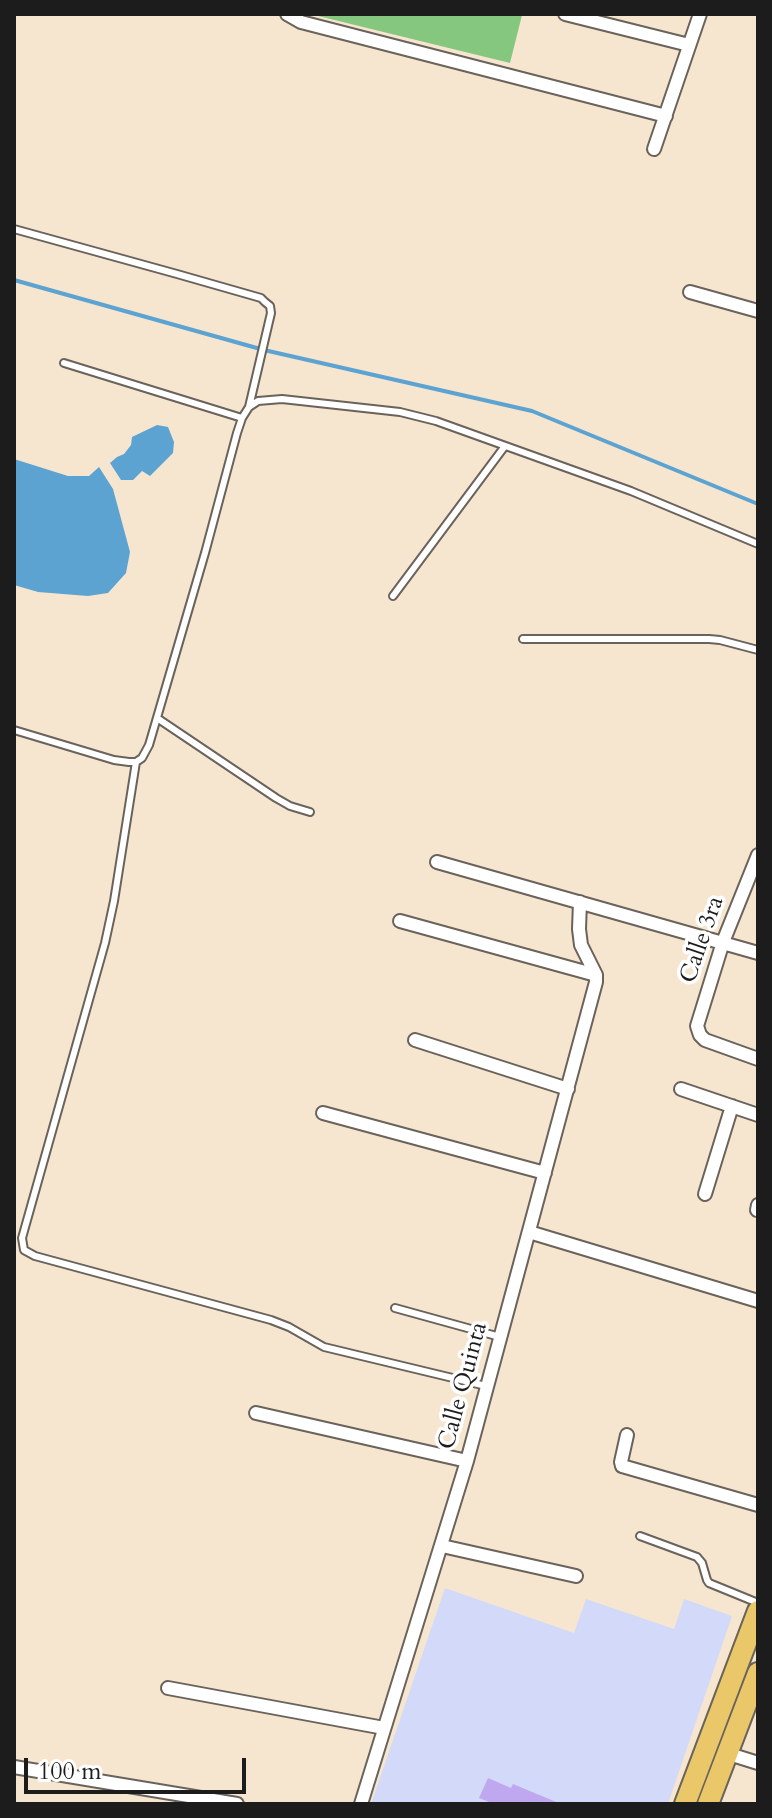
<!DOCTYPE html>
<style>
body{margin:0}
#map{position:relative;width:772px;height:1818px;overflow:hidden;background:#f7e6cf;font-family:Cardo,serif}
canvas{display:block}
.frame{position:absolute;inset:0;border:16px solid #1c1c1c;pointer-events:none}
.scale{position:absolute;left:24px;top:1758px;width:222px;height:36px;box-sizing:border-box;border:4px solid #1c1c1c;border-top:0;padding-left:10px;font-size:24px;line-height:28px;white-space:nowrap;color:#1c1c1c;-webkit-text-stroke:6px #fff;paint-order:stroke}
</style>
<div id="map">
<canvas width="772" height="1818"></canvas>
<div class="frame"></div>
<div class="scale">100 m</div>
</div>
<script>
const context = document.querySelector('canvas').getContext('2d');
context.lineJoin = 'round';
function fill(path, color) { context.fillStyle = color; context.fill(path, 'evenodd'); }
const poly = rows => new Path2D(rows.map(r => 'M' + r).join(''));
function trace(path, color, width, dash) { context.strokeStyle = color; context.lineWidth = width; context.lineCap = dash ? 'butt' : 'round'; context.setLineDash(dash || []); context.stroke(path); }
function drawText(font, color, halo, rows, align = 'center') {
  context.font = font + ' Cardo,serif'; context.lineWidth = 7; context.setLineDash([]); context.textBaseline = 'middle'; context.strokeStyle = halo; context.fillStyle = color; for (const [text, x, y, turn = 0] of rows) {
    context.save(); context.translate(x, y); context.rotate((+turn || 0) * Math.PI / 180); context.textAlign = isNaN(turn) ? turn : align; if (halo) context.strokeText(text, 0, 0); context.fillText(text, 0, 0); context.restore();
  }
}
fill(poly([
 [445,1588,574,1633,586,1599,674,1629,684,1599,732,1616,668,1804,371,1804]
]), '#d3d9f9');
fill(poly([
 [310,14,519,14,522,15,510,63]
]), '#85c77f');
fill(poly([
 [157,425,168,427,174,442,173,453,150,476,142,471,133,480,121,480,110,463,117,457,124,454,131,445,132,437],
 [14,459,68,476,89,476,99,467,113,489,130,552,126,573,108,593,88,596,38,592,14,585]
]), '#5ca3d2');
trace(poly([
 [14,280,264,350,532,411,758,504]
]), '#5ca3d2', 4);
fill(poly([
 [488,1778,511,1788,513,1784,561,1804,494,1804,479,1798]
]), '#c0a8f1');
const service = poly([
 [14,229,177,274,261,298,265,302,270,306,271,313,249,407],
 [64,363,242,418],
 [393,596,505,446],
 [523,639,709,639,720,640,758,650],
 [157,718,276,798,290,806,310,812],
 [14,730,114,760,129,762,136,762,142,758,149,745,205,553,237,433,242,418,249,407,258,401,282,399,400,412,436,421,631,491,758,544],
 [136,762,114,901,105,943,22,1238,24,1250,35,1256,271,1320,289,1327,324,1347,486,1386],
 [395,1308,500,1337],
 [640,1536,697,1557,702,1563,707,1580,709,1583,758,1603]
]);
const minor = poly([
 [287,14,301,22,666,116],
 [565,14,689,45],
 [654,149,700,14],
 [690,292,758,311],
 [758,855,723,942,697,1026,700,1035,705,1040,758,1059],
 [437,862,758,953],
 [580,902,579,929,581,945,596,975],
 [400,921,596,975],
 [415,1040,568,1089],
 [681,1089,758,1115],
 [323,1113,545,1173],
 [705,1194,732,1106],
 [757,1210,758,1205],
 [529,1232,758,1301],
 [256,1413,467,1461],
 [627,1435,621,1462,622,1466,758,1505],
 [442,1546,576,1576],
 [168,1688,384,1728],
 [726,1753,758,1763],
 [14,1767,237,1804],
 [361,1804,467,1461,596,982,596,975]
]);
const primary = poly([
 [685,1804,758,1611],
 [708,1804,758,1673]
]);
trace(service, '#69635b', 10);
trace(minor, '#69635b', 16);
trace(primary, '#69635b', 24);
trace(service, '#fff', 6);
trace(minor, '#fff', 12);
trace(primary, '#eac769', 20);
drawText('24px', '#1c1c1c', '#fff', [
 ["Calle 3ra",703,940,-71],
 ["Calle Quinta",464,1386,-75]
]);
</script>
